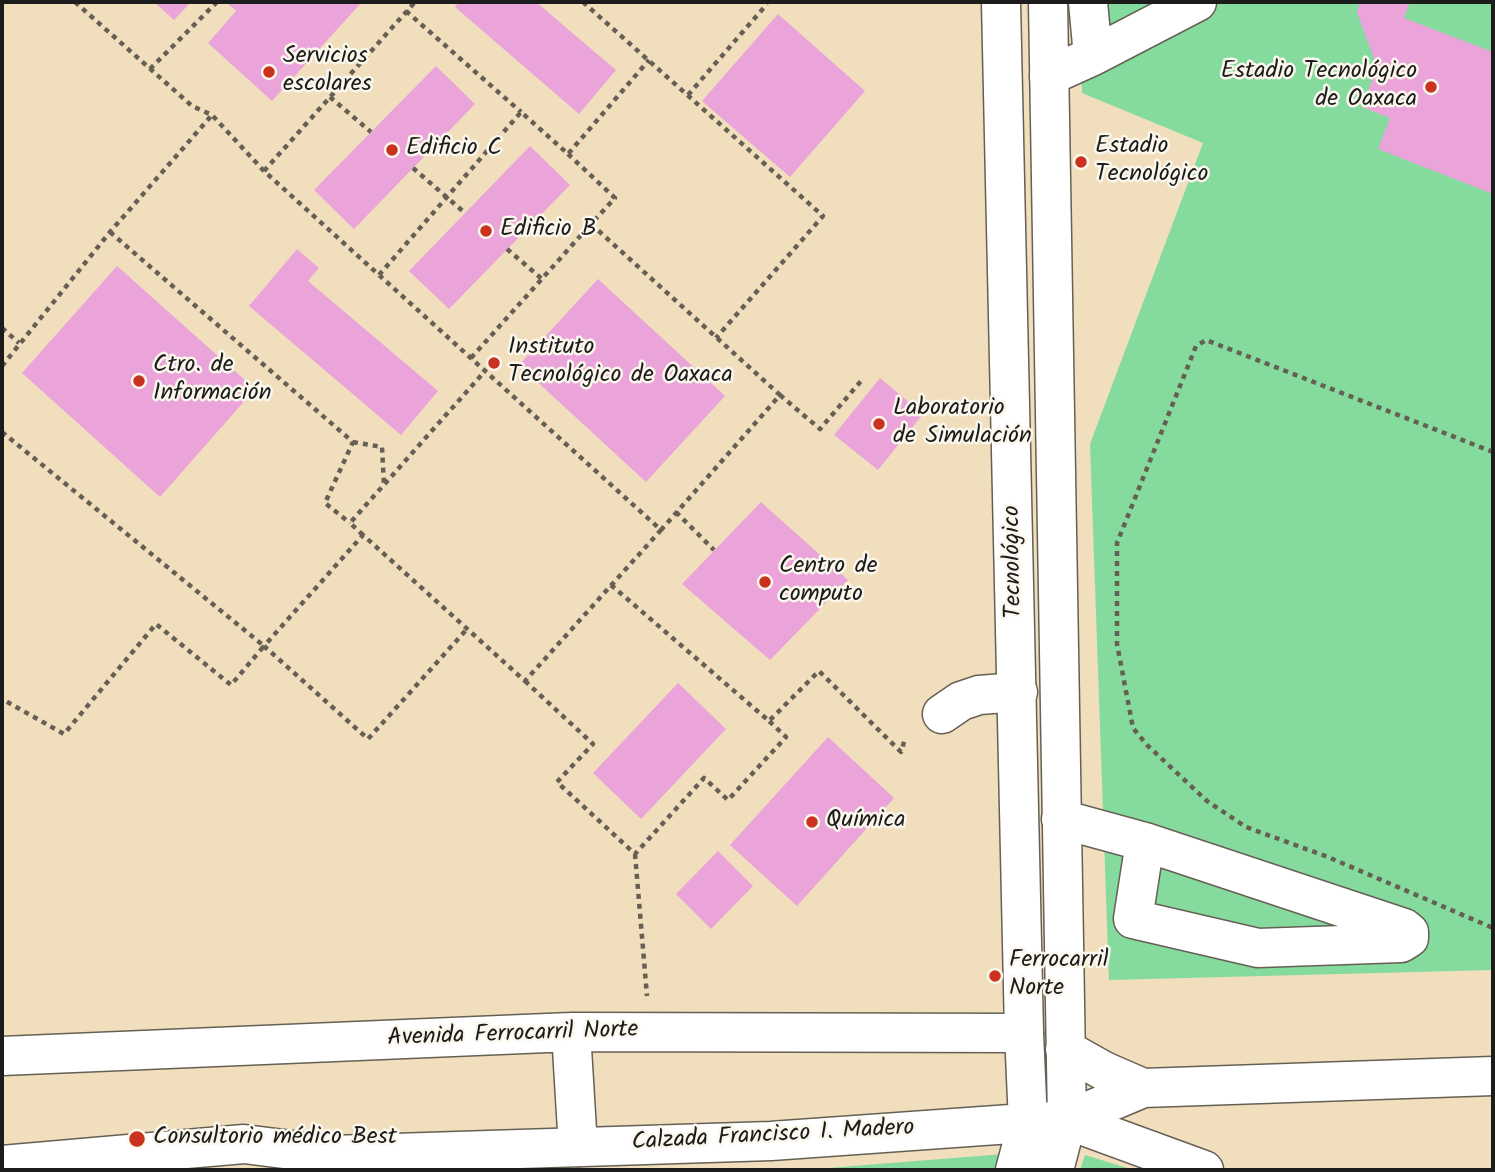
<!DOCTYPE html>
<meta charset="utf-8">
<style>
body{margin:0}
#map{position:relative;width:1495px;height:1172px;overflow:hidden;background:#f0debc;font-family:Kalam,sans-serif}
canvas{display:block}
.frame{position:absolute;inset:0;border:4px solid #1c1c1c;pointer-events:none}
</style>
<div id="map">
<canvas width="1495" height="1172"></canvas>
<div class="frame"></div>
</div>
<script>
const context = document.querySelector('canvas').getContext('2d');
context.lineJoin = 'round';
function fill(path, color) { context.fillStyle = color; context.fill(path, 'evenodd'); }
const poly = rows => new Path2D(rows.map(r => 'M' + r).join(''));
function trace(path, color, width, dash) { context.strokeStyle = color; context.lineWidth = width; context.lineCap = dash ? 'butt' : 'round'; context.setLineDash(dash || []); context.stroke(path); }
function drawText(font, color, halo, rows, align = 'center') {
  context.font = font + ' Kalam,sans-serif'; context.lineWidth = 5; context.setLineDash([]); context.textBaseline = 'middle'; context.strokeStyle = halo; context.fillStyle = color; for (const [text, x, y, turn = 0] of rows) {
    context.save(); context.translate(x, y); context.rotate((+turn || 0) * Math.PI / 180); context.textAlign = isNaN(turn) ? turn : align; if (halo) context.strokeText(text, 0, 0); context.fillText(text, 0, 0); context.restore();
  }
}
fill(poly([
 [1079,2,1493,2,1493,970,1109,980,1090,444,1203,143,1082,93],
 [1004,1154,1001,1170,803,1170],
 [1085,1155,1134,1170,1080,1170]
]), '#85db9e');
fill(poly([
 [154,2,191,2,174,20],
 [226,2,362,2,272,101,208,43,236,11],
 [459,2,536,2,616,70,579,114,455,7],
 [1360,2,1410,2,1404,18,1493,52,1493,194,1378,149,1390,118,1362,107,1377,67,1357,12],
 [778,14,865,91,790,177,702,101],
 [436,66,475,104,354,229,314,190],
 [530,146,570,185,449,309,409,271],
 [297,249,319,268,308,281,438,391,401,435,249,306],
 [117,266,255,389,160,497,22,373],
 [598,279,725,396,646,482,519,365],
 [880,378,923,414,878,470,834,435],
 [761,502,848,580,770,660,682,584],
 [678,683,726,729,641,819,593,773],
 [828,737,894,798,797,906,730,845],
 [718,851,753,886,711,929,676,894]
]), '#eaa4da');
const minor = poly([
 [1088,2,1093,56],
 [1049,76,1093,56,1197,2],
 [942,714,961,701,979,695,1018,692],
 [1061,819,1145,842,1404,928,1409,932,1409,938,1401,943,1258,948,1133,919,1145,842],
 [571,1032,578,1147],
 [2,1056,571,1032,1024,1033],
 [1067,1120,1143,1088,1493,1076]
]);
const major = poly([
 [1001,2,1024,1033,1028,1122,1015,1170],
 [1048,2,1067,1120,1054,1170],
 [1065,1049,1104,1071,1143,1088],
 [2,1165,244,1144,332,1155,771,1141,1067,1120,1204,1170]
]);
trace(minor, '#666054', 41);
trace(major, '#666054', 41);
trace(poly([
 [75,2,192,106,212,115,264,171,661,530,525,681,363,535,264,646,368,739,467,629],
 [583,2,823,216,716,338],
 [406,11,521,112],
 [150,69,217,2],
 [688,95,767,4],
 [330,97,371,132],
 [568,154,615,198,591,224],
 [413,168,465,213],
 [264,171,415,2],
 [110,232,353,442,325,503,350,523],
 [507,249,542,279],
 [379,275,521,112,568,154,649,60],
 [2,328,19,343],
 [471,358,591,224,780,395,661,530],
 [2,366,110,232,212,115],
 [780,395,820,429,861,381],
 [2,432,264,646,231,685,156,624,64,734,2,699],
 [353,442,382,447,384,485],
 [1493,452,1206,340,1196,346,1117,543,1117,644,1133,728,1147,745,1207,801,1246,827,1328,857,1493,928],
 [676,512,714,550],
 [363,535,350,523,485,371],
 [611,585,769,721,819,671,901,752,905,739],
 [525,681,593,744,557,782,635,854,704,778,728,800,786,737,769,721],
 [635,854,647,996]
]), '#666054', 4.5, [5, 5]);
trace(minor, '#fff', 38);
trace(major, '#fff', 38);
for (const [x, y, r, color] of [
 [269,72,7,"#c8321e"],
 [1431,87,7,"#c8321e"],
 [392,150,7,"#c8321e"],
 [1081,162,7,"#c8321e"],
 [486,231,7,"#c8321e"],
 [494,363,7,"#c8321e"],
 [139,381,7,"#c8321e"],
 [879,424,7,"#c8321e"],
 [765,582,7,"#c8321e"],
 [812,822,7,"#c8321e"],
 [995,976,7,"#c8321e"],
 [137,1139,9,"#c8321e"]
]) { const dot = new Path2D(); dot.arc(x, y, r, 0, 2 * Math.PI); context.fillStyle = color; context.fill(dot); trace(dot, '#fbf7ec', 2.5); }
drawText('24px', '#1c1c1c', '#fbf7ec', [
 ["Servicios",283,58],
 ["escolares",283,86],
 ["Estadio Tecnológico",1417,73,"right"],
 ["de Oaxaca",1417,101,"right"],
 ["Estadio",1095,148],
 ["Tecnológico",1095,176],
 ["Edificio C",406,150],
 ["Edificio B",500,231],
 ["Instituto",508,349],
 ["Tecnológico de Oaxaca",508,377],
 ["Ctro. de",153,367],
 ["Información",153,395],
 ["Laboratorio",893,410],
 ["de Simulación",893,438],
 ["Centro de",779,568],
 ["computo",779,596],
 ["Química",826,822],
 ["Ferrocarril",1009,962],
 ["Norte",1009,990],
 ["Consultorio médico Best",153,1139]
], 'left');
drawText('24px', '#1c1c1c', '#fbf7ec', [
 ["Tecnológico",1015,562,-91],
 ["Avenida Ferrocarril Norte",513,1036,-2],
 ["Calzada Francisco I. Madero",773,1137,-3]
]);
</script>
